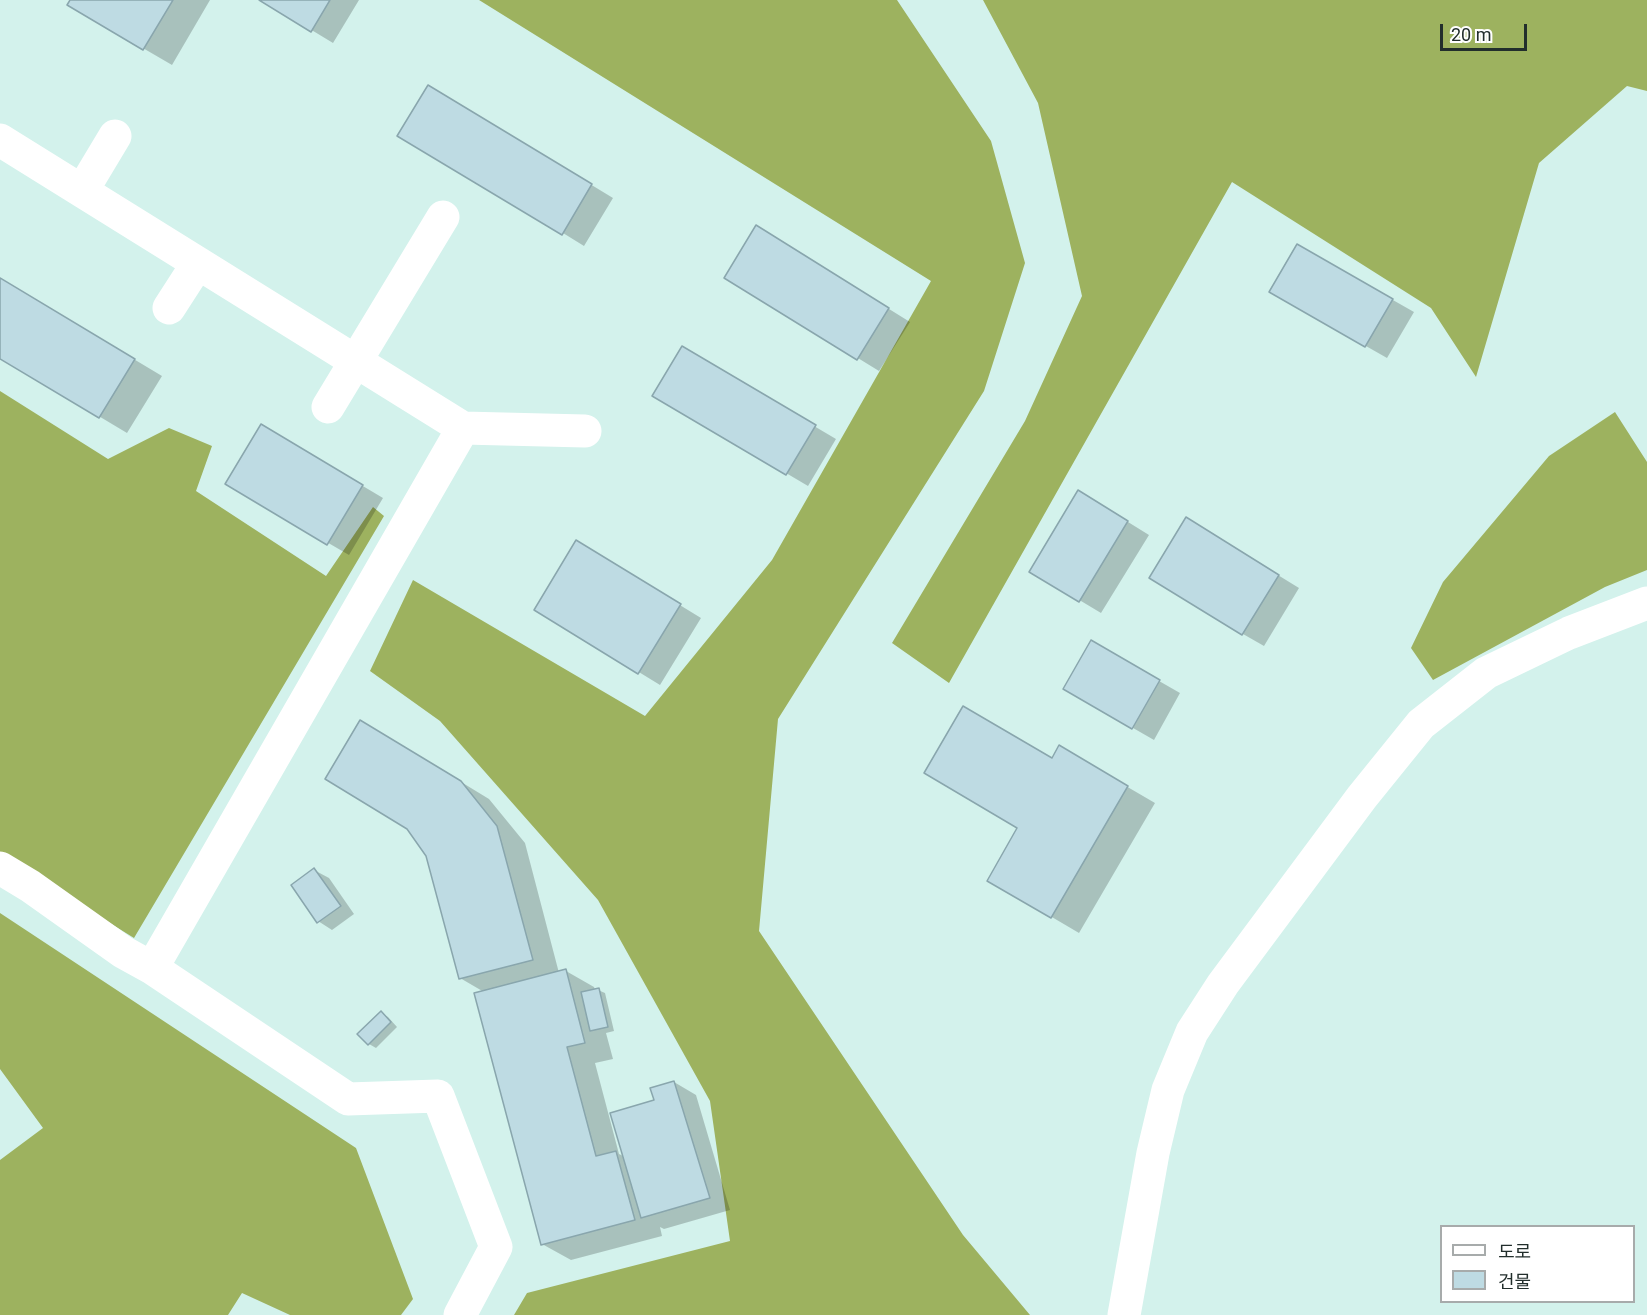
<!DOCTYPE html>
<meta charset="utf-8">
<style>
body{margin:0}
#map{position:relative;width:1647px;height:1315px;overflow:hidden;background:#d3f2ec;font-family:Roboto,"Noto Sans KR",sans-serif}
canvas{display:block}
.legend{position:absolute;left:1440px;top:1225px;width:195px;height:78px;box-sizing:border-box;background:#fff;border:2px solid #a7abab;margin:0;padding:8px 10px;list-style:none;font-size:18px;color:#222e2c}
.legend li{display:flex;align-items:center;gap:12px;height:30px}
.legend b{width:30px;border:2px solid #a7abab}
.scale{position:absolute;left:1440px;top:24px;width:87px;height:27px;box-sizing:border-box;border:3px solid #222e2c;border-top:0;padding-left:8px;font-size:18px;line-height:21px;white-space:nowrap;color:#222e2c;-webkit-text-stroke:4px #fff;paint-order:stroke}
</style>
<div id="map">
<canvas width="1647" height="1315"></canvas>
<ul class="legend">
<li><b style="height:8px;background:#fff"></b>도로</li>
<li><b style="height:16px;background:#bedbe3"></b>건물</li>
</ul>
<div class="scale">20 m</div>
</div>
<script>
const context = document.querySelector('canvas').getContext('2d');
context.lineJoin = 'round';
function fill(path, color) { context.fillStyle = color; context.fill(path, 'evenodd'); }
const poly = rows => new Path2D(rows.map(r => 'M' + r).join(''));
function trace(path, color, width, dash) { context.strokeStyle = color; context.lineWidth = width; context.lineCap = dash ? 'butt' : 'round'; context.setLineDash(dash || []); context.stroke(path); }
fill(poly([
 [479,0,897,0,991,141,1025,263,984,391,778,719,759,931,963,1235,1030,1315,514,1315,527,1293,730,1241,710,1101,598,900,440,721,370,671,413,580,645,716,772,560,931,281],
 [983,0,1647,0,1647,91,1627,86,1539,163,1476,377,1431,308,1232,182,949,683,892,643,1025,421,1082,296,1038,103],
 [0,391,108,459,169,428,212,446,196,491,326,576,373,507,384,516,134,938,0,855],
 [1615,412,1647,462,1647,570,1605,587,1433,680,1411,648,1443,582,1549,456],
 [0,913,356,1148,413,1299,401,1315,290,1315,242,1293,228,1315,0,1315,0,1160,43,1128,0,1069]
]), '#9db25f');
fill(poly([
 [72,0,210,0,172,65,69,5],
 [262,0,359,0,333,43],
 [450,99,613,198,584,246,563,233],
 [778,240,910,322,879,371,726,277],
 [1298,246,1414,312,1387,358,1271,292],
 [0,279,162,376,127,433,0,357],
 [682,348,836,439,808,486,654,395],
 [262,426,383,498,349,555,227,484],
 [1099,504,1149,535,1101,613,1031,571],
 [1208,532,1299,588,1264,646,1243,634],
 [598,555,701,618,660,685,536,609],
 [1091,642,1180,693,1154,740,1065,689],
 [389,738,489,799,525,843,559,973,566,971,594,987,595,990,598,990,605,993,614,1031,606,1033,613,1059,595,1063,619,1154,625,1157,656,1101,674,1082,696,1095,730,1210,664,1229,660,1227,662,1236,571,1260,542,1244,484,992,460,978,428,855],
 [1059,747,1155,803,1079,933,989,880,1019,828],
 [314,870,329,878,354,914,332,930,318,921],
 [381,1013,388,1017,397,1027,376,1048,369,1044]
]), '#0003');
const building = poly([
 [70,0,173,0,143,50,67,5,70,0],
 [259,0,330,0,311,32,259,0],
 [428,85,592,184,562,235,397,136,428,85],
 [756,225,889,308,857,360,724,278,756,225],
 [1297,244,1393,299,1365,347,1269,292,1297,244],
 [0,278,135,359,99,418,0,359,0,278],
 [682,346,816,425,786,475,652,396,682,346],
 [261,424,363,485,327,545,225,484,261,424],
 [1078,490,1128,521,1079,602,1029,572,1078,490],
 [1186,517,1279,575,1242,635,1149,578,1186,517],
 [576,540,681,604,638,674,534,610,576,540],
 [1091,640,1160,680,1132,729,1063,689,1091,640],
 [963,706,1052,758,1059,745,1128,786,1051,918,987,881,1017,828,924,773,963,706],
 [360,720,461,781,497,826,533,960,459,979,426,856,407,829,325,779,360,720],
 [314,868,341,906,317,923,291,885,314,868],
 [566,969,585,1043,567,1047,596,1156,616,1151,635,1220,541,1245,474,993,566,969],
 [599,988,608,1027,590,1031,581,992,599,988],
 [381,1011,391,1022,368,1045,357,1034,381,1011],
 [674,1081,710,1198,641,1218,610,1113,654,1100,650,1088,674,1081]
]);
fill(building, '#bedbe3');
trace(building, '#89a6ad', 1.5);
trace(poly([
 [0,140,463,428,152,968],
 [82,191,115,136],
 [169,308,198,263],
 [328,407,443,217],
 [463,428,585,431],
 [0,868,30,886,123,952,152,968,348,1099,438,1096,496,1247,460,1315],
 [1124,1315,1153,1153,1168,1090,1192,1032,1223,984,1362,797,1421,724,1486,673,1569,633,1647,603]
]), '#fff', 33);
</script>
